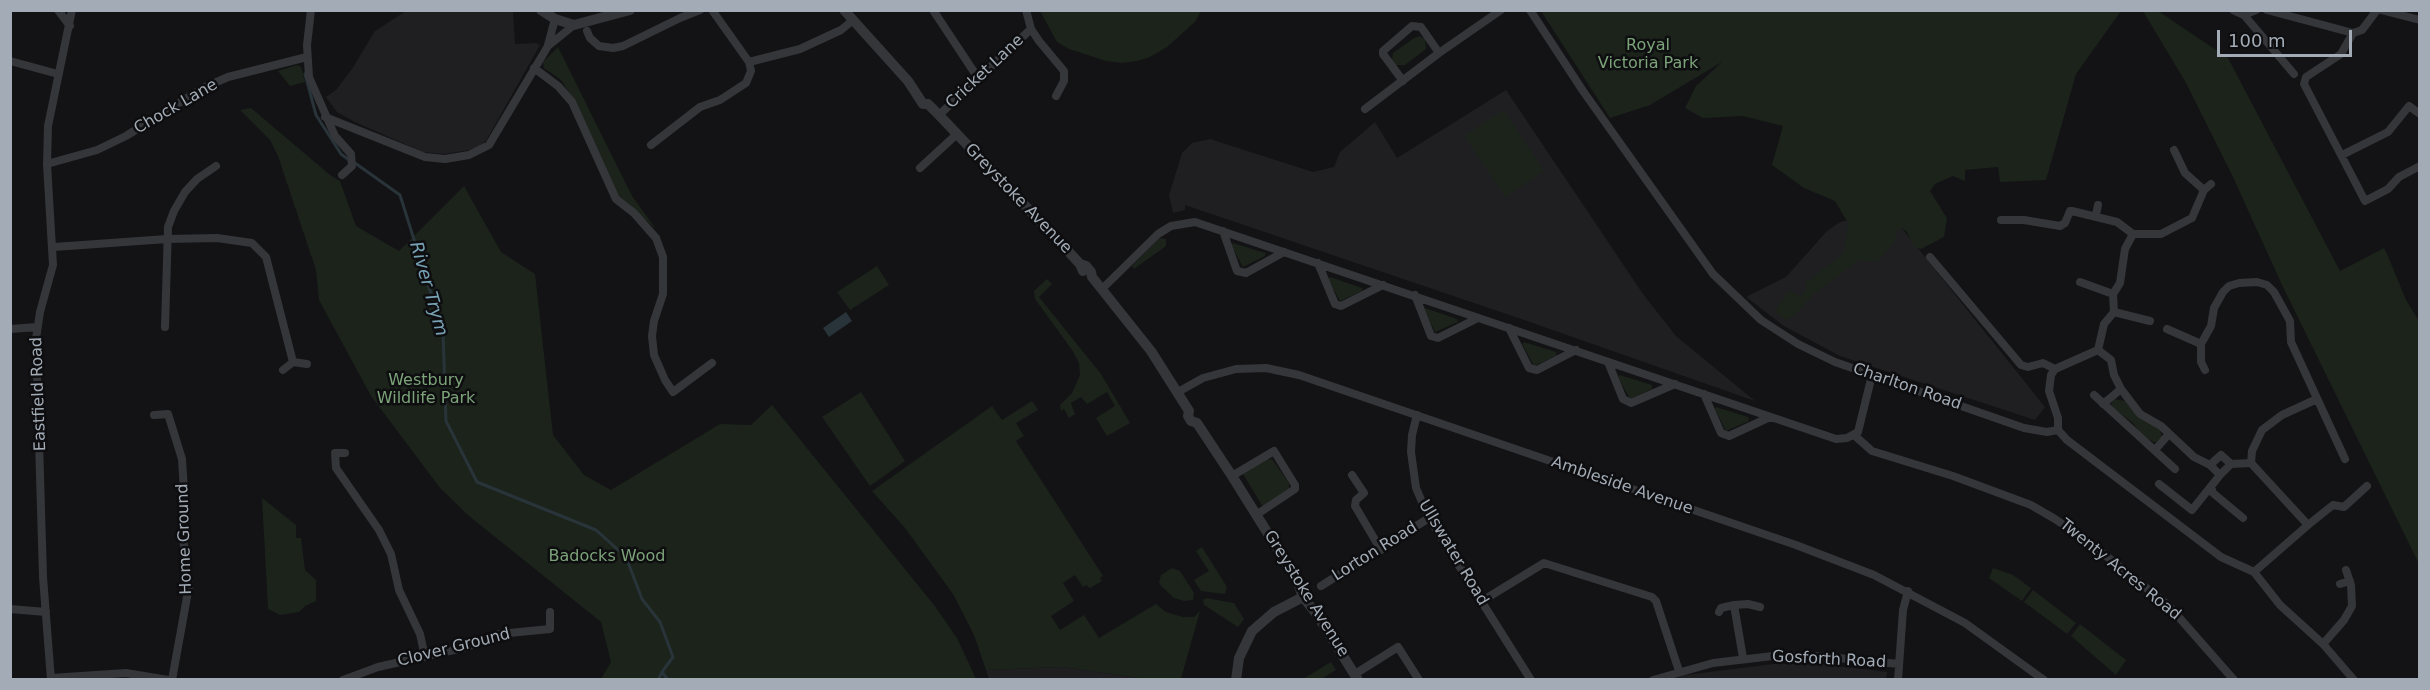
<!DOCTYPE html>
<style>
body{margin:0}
#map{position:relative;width:2430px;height:690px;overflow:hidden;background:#131315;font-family:"DejaVu Sans",sans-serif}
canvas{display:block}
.frame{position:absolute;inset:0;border:12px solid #a3acb6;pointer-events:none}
.scale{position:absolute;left:2217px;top:30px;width:135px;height:27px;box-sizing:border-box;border:3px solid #a3acb6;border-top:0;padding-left:8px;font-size:18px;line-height:21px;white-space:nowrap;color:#a3acb6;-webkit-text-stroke:4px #0e0e10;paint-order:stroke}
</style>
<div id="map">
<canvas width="2430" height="690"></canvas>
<div class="frame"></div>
<div class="scale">100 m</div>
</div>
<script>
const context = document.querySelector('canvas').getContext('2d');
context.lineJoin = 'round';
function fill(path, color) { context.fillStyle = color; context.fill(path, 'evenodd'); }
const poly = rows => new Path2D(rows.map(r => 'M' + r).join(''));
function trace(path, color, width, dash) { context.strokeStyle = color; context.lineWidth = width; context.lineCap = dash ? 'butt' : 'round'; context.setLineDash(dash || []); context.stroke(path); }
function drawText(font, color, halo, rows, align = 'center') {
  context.font = font + ' "DejaVu Sans",sans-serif'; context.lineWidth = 5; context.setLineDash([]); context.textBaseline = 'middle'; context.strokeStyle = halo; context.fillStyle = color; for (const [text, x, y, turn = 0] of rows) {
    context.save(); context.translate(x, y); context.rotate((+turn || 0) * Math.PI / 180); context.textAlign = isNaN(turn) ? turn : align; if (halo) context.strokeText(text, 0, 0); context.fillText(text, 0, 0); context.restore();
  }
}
fill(poly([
 [406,11,515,11,513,13,515,44,536,43,540,45,486,141,477,149,444,154,423,152,355,122,337,112,326,97,336,90,352,69,375,31],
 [1506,90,1643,294,1676,336,1755,401,1530,322,1185,205,1185,210,1173,213,1169,195,1182,153,1192,143,1210,139,1313,172,1334,167,1340,152,1375,122,1397,158],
 [1893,217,2045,407,2035,420,1840,356,1784,326,1746,297,1786,277,1827,231,1840,222,1859,218],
 [1774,664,1822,664,1887,672,1886,680,1670,680,1685,675],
 [1062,667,1146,679,989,679,986,670]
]), '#1f1f22');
fill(poly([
 [1040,11,1201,11,1195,22,1167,47,1150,57,1137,61,1122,63,1106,61,1069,49,1057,42],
 [1541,11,2121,11,2076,74,2046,180,2000,182,1998,167,1965,170,1965,181,1953,176,1935,184,1930,191,1947,218,1944,237,1921,249,1914,247,1907,232,1902,228,1898,229,1895,241,1877,262,1859,260,1811,296,1797,314,1786,320,1777,314,1776,309,1787,292,1791,291,1800,296,1806,291,1805,283,1844,253,1848,223,1835,201,1804,188,1772,165,1783,126,1743,116,1703,118,1685,108,1696,86,1722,62,1650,105,1610,118],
 [2143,11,2158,11,2228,58,2340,271,2384,248,2388,256,2406,300,2419,321,2419,564,2282,285,2233,177,2186,83],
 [1420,36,1425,39,1426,49,1405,65,1395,65,1392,60,1393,53,1414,38],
 [558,47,632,196,656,229,619,197,576,104,561,80,544,68,543,62],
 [297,65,301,67,305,82,290,86,278,71],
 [251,108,330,175,340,181,356,226,399,251,464,186,501,252,535,274,553,435,584,475,611,490,720,424,751,425,772,405,934,605,957,638,976,679,601,679,611,662,601,622,469,516,440,488,371,396,319,300,316,270,278,156,270,140,240,110],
 [1503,110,1544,171,1505,197,1464,136],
 [1159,238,1166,239,1166,246,1134,269,1132,266],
 [1233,243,1265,253,1265,256,1243,267,1231,245],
 [877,266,889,285,850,310,837,292],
 [1330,277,1362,288,1362,291,1340,301,1328,279],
 [1047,279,1052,284,1039,297,1101,374,1130,423,1107,436,1096,418,1115,406,1107,392,1087,404,1081,397,1071,403,1075,414,1069,418,1064,409,1061,411,1060,405,1072,393,1080,375,1079,363,1072,350,1035,299,1034,291],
 [1425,308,1457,319,1458,322,1435,332,1424,310],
 [1524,342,1556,352,1556,356,1534,366,1522,344],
 [1620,375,1652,385,1652,389,1630,399,1618,377],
 [861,392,905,461,870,486,822,417],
 [2114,399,2125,401,2143,420,2160,430,2162,437,2157,442,2153,442,2141,434,2133,423,2113,408,2111,404],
 [1032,401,1038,410,1016,423,1024,436,1016,441,1103,576,1100,578,1102,581,1090,588,1086,585,1083,587,1075,575,1063,583,1074,601,1051,616,1060,630,1084,615,1099,638,1156,604,1166,612,1183,617,1194,617,1200,611,1181,679,1146,679,1062,667,986,670,974,635,953,594,905,528,872,491,992,406,1002,420],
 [1716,407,1748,417,1749,421,1726,431,1715,409],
 [1272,459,1289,483,1289,489,1263,507,1243,474,1266,460],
 [262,498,296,525,296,538,301,538,305,570,316,580,316,601,305,606,299,612,280,615,268,609],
 [1202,547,1227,587,1225,594,1201,591,1194,580,1209,571,1196,551],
 [1172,568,1180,571,1194,593,1193,600,1184,601,1174,598,1161,586,1159,582,1161,575],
 [1993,568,2013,575,2031,588,2022,601,1989,578],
 [2033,590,2076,623,2067,634,2024,602],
 [1206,598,1234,603,1244,619,1238,627,1204,605,1203,600],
 [2080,624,2126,660,2116,675,2071,636],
 [1331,662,1336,670,1321,679,1303,679]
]), '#1b231b');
fill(poly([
 [846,312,852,321,829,337,823,328]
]), '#283439');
trace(poly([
 [305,74,316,115,341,154,349,160],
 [355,163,400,195,443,332,446,421,477,482,596,530,626,557,642,599,660,622,673,657,662,672,668,680],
 [658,680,662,672]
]), '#283439', 3);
trace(poly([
 [58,10,70,26],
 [311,10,307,45,309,77,335,136,351,154,352,166,342,175],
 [933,10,978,78],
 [1026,10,1031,29,1039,41,1064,71,1064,81,1056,96],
 [1530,10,1583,91,1713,274,1761,320,1798,344,1835,362,2024,428,2047,432,2058,430,2067,440,2221,557,2254,572,2280,605,2323,644,2354,680],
 [2233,10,2244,15,2294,74],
 [2267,10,2353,33],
 [2377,10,2362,30,2353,33,2341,54,2306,77,2304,84,2365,201,2388,189,2399,177,2420,166],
 [2381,10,2420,20],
 [2244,15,2256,10],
 [587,31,590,38,599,46,613,48,623,46,680,18,700,10],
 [548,45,555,19],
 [10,61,58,74],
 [749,62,800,49,841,30,852,21],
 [534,68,558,86,572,102,616,199,634,213,656,238,663,257,663,294,654,321,652,336,654,355,665,380,673,392,712,363],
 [1403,81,1383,54,1383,51,1412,26,1421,27,1439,53],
 [1365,109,1439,53,1501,10],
 [939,115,1031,29],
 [325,117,425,157,445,159,469,155,489,145,548,46,574,25],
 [651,145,700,107,720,100,746,83,751,71,749,62,712,10],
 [2174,150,2185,173,2204,190],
 [2342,155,2388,132,2409,106,2420,114],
 [47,164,97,150,126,136,203,88,228,77,307,57],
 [920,168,957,134],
 [2096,215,2098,205],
 [2001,220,2024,220,2060,226,2065,223,2070,211,2072,211,2117,222,2133,234,2125,249,2120,283,2113,294,2114,312,2104,324,2098,350,2055,369,2051,375,2049,391,2058,418,2058,430],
 [1223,231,1237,271,1246,273,1284,252],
 [2133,234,2161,234,2192,218,2204,190,2211,184],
 [54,247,167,239,217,238,252,243,266,257,293,362,307,364],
 [1930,257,2021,365,2028,367,2043,363,2055,369],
 [1318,263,1335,304,1341,306,1383,285],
 [2080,282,2113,294],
 [1103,288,1158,234,1171,226,1195,222,1836,439,1847,438,1858,432,1872,375],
 [1415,295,1431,336,1438,338,1478,318],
 [2114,312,2150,321],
 [165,327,168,227,174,211,185,192,197,179,216,166],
 [1509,328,1529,368,1537,370,1576,350],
 [10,329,37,327],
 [2167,329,2201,344],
 [2098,350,2111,360,2114,375,2121,389,2140,414,2161,426,2194,457,2210,465,2220,475,2231,464,2251,463,2308,525,2254,572],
 [1608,362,1623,399,1631,403,1675,384],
 [283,370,293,362],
 [2205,370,2201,362,2201,344,2211,326,2214,308,2223,292,2229,286,2239,283,2257,282,2267,285,2274,292,2290,321,2291,342,2345,459],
 [1178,392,1203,378,1236,369,1266,368,1299,375,1796,545,1874,575,1965,623,2044,680],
 [1704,394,1721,433,1729,436,1770,417],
 [2094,395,2175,469],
 [2103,404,2121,389],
 [154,415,168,414,182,459,184,491,182,529,189,586,172,680],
 [1417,415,1412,435,1411,452,1416,488,1429,518,1531,680],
 [1854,435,1872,451,1953,476,2031,505,2055,519,2086,540,2169,606,2234,680],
 [2155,450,2168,435],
 [345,453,335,453,336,468,379,530,391,554,399,590,420,634,425,657],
 [2251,463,2252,451,2262,430,2282,415,2317,399],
 [2210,465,2221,455,2231,464],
 [1352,475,1364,493,1356,500,1355,506,1381,550],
 [1232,476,1274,451,1295,485,1295,489,1256,515],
 [2159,484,2192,510,2220,475],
 [2211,487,2213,493,2243,518],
 [2308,525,2333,505,2344,507,2367,486],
 [2340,584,2350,581],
 [1321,586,1429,518],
 [1482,601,1544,563,1652,597,1656,601,1679,671],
 [1734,605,1748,604,1760,607],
 [10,609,46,612],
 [1719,612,1721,608,1734,605,1743,658],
 [2323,644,2344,620,2352,606,2351,585,2346,570],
 [1355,674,1398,647,1419,680],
 [51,678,126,673,168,680],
 [51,680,43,577,36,339,40,312,53,265,47,164,48,126,72,10],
 [343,680,378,667,467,647,499,634,550,629,550,612],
 [1653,680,1713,663,1773,656,1817,656,1899,664],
 [1898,680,1903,610,1908,591]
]), '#34363a', 8);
trace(poly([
 [541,10,555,19,574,25,630,10],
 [844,10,908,81,923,104,928,104,939,115,1067,250,1080,264,1083,271],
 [1080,264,1086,266,1091,272,1092,277,1151,351,1189,411,1188,416,1191,421,1197,423,1232,476,1297,580,1303,597,1318,616,1358,680],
 [1236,680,1239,658,1252,631,1274,612,1303,597]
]), '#34363a', 10);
drawText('16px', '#7ca379', '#0e0e10', [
 ["Royal",1648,46],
 ["Victoria Park",1648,64],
 ["Westbury",426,381],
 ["Wildlife Park",426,399],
 ["Badocks Wood",607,557]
]);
drawText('16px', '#a3acb6', '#0e0e10', [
 ["Cricket Lane",985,72,-43],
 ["Chock Lane",176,107,-30],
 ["Greystoke Avenue",1018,199,46],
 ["Charlton Road",1907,387,19],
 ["Eastfield Road",39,394,-92],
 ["Ambleside Avenue",1622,486,19],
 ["Home Ground",185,539,-92],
 ["Lorton Road",1375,552,-32],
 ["Ullswater Road",1453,553,59],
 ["Twenty Acres Road",2120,570,39],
 ["Greystoke Avenue",1306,594,58],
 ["Clover Ground",454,648,-14],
 ["Gosforth Road",1829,660,3]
]);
drawText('italic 18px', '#77a1b4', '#0e0e10', [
 ["River Trym",428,289,74]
]);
</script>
